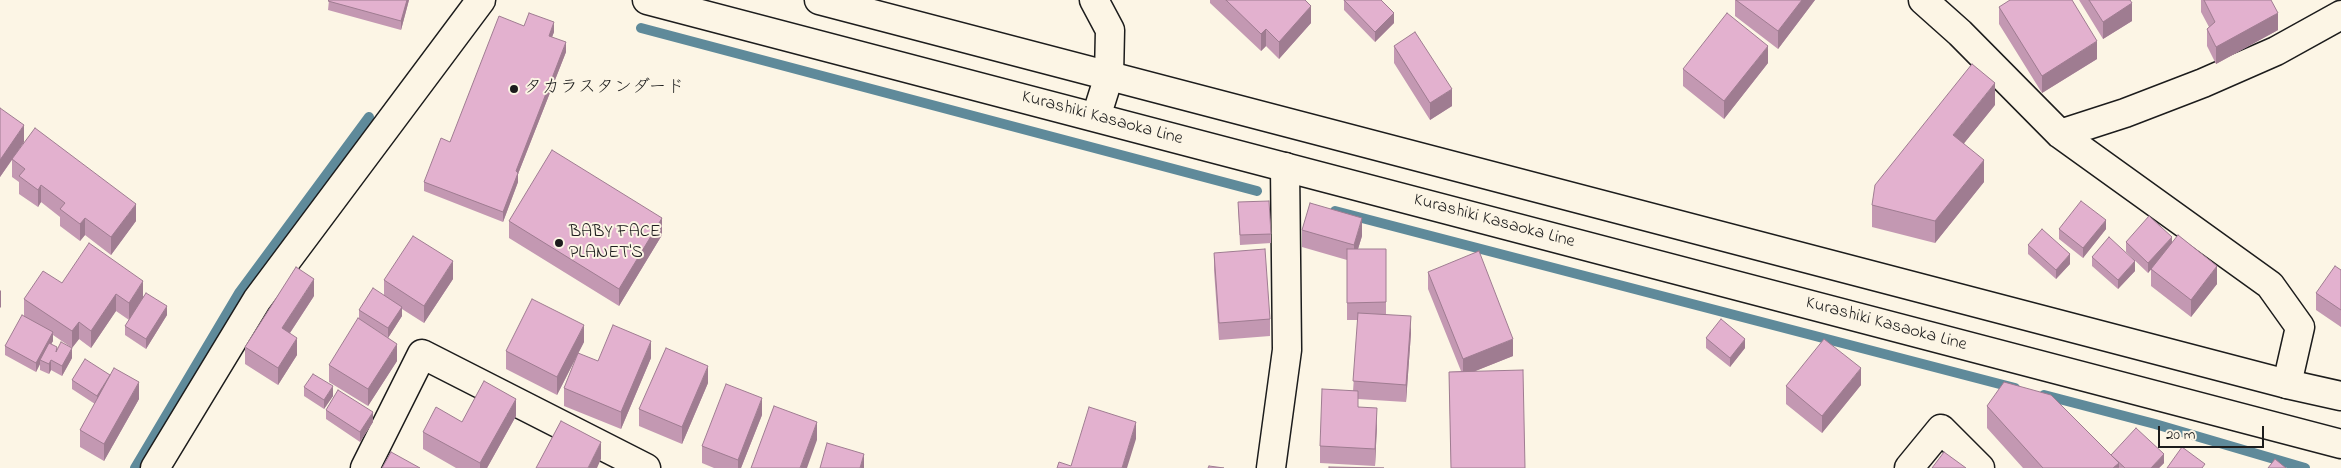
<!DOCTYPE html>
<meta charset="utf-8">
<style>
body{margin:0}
#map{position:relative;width:2341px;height:468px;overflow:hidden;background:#fcf5e5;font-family:"Indie Flower",sans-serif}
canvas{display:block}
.scale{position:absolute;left:2158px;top:426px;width:106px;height:22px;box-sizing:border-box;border:2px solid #1c1c1c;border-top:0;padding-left:6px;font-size:15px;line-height:18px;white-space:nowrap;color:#1c1c1c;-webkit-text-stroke:4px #fcf5e5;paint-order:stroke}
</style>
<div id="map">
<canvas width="2341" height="468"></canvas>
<div class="scale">20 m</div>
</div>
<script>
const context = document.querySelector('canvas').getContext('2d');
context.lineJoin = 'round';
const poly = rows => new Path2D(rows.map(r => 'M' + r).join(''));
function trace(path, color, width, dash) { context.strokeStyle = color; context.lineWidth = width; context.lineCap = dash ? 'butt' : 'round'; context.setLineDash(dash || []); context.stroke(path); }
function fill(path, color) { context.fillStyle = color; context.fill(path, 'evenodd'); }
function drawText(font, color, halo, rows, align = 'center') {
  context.font = font + ' "Indie Flower","Klee One",sans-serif'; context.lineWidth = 4; context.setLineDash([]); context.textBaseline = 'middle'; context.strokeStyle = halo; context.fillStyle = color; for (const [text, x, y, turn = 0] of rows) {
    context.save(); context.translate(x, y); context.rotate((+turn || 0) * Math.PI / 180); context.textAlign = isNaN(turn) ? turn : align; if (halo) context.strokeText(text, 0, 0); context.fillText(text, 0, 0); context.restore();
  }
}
trace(poly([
 [641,28,1257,191],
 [1335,211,2015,388],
 [2044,395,2155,424,2305,468],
 [135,468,239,293,369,117]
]), '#5f8a9a', 10);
const minor = poly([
 [1094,0,1110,30,1109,76,1096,117],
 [1923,0,1960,33,2060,134,2270,285,2300,327,2287,384],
 [2060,134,2125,113,2203,83,2276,51,2341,15],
 [155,468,257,300,481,0],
 [365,468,422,354,646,468],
 [1271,468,1287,350,1285,167],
 [1909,468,1941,429,1980,468]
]);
const major = poly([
 [647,0,2341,444],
 [819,0,2287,384,2341,396]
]);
trace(minor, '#1c1c1c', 31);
trace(major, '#1c1c1c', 31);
trace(minor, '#fcf5e5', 28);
trace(major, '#fcf5e5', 28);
fill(poly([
 [329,0,409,0,401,30,328,10],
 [1210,0,1305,0,1311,23,1279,59,1266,46,1261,51,1210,3],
 [1344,0,1394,23,1375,42,1344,10],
 [1735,0,1815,0,1778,49,1735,16],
 [2079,0,2130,0,2132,21,2103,39],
 [2201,0,2271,0,2278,30,2216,64,2207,46,2207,29,2209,27,2201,12],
 [1999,7,2097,59,2042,93,1999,24],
 [524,26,554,32,552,37,566,52,518,174,518,182,503,222,424,191,424,182],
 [1394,46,1452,106,1430,120,1394,63],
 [1768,63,1724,119,1683,86,1683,69],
 [1995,105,1964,143,1984,182,1935,243,1872,227,1872,205],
 [0,108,24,142,18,151,136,221,111,255,85,235,80,241,60,226,60,217,41,202,38,207,19,194,19,182,12,177,12,160,0,177],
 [1238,202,1271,234,1271,243,1240,245],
 [509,221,662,235,619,306,509,238],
 [2059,229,2106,229,2083,258,2059,239],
 [1302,230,1362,236,1358,249,1386,249,1386,314,1411,333,1406,402,1358,399,1358,407,1377,425,1375,466,1320,463,1320,446,1353,391,1358,320,1347,320,1347,260,1302,247],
 [2126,242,2172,243,2217,284,2191,317,2151,286,2151,269,2148,273,2126,252],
 [2028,245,2070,264,2056,279,2028,254],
 [1214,253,1270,319,1270,336,1219,340,1214,270],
 [2092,257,2135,271,2118,289,2092,266],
 [2341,270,2341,327,2316,310,2316,293],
 [1428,272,1513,356,1475,371,1525,468,1451,468,1449,372,1461,371,1428,289],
 [453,279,424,323,402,309,402,316,388,338,359,319,359,310,384,295,384,280],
 [62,283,143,296,167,315,146,349,125,335,125,326,129,320,116,311,91,348,79,339,72,348,53,335,53,341,51,344,57,350,72,358,62,376,51,370,49,374,40,370,40,364,36,372,5,355,5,346,24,316,24,299],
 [314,296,290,333,297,355,278,385,245,364,245,347],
 [1706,338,1745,348,1730,367,1706,348],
 [584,342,557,395,506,369,506,351],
 [651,358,621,429,564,406,564,388,598,361],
 [397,361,368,406,329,382,329,365],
 [72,380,139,399,104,461,80,447,80,430,95,404,72,389],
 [708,383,682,444,639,426,639,409],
 [1861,385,1822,433,1786,404,1786,386],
 [304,387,333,396,324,409,304,396],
 [1987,406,2111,456,2164,463,2159,468,2023,468,1987,428],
 [326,410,373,422,360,442,326,419],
 [762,415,741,468,714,468,702,463,702,446],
 [516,416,487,468,456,468,423,449,423,432,462,422]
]), '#c398b2');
fill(poly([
 [407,0,409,0,401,30,401,21],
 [1802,0,1815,0,1778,49,1778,31],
 [2132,3,2132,21,2103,39,2103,22],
 [1311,6,1311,23,1279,59,1279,42],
 [1394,13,1394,23,1375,42,1375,32],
 [2278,13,2278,30,2216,64,2216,47],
 [554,22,554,32,549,45,549,36],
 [1266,29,1266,46,1261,51,1261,34],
 [2097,41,2097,59,2042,93,2042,76],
 [566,42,566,52,518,174,518,182,503,222,503,212,516,171],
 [1768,46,1768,63,1724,119,1724,101],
 [1995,83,1995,105,1953,157,1953,135],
 [1452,89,1452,106,1430,120,1430,103],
 [24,125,24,142,0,177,0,160],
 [1984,160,1984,182,1935,243,1935,221],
 [41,185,41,202,38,207,38,190],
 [136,204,136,221,111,255,111,237],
 [85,218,85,235,80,241,80,224],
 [662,218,662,235,619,306,619,289],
 [1362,218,1362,236,1354,262,1354,245],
 [2106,220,2106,229,2083,258,2083,248],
 [2172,237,2172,246,2148,273,2148,263],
 [2070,254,2070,264,2056,279,2056,270],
 [453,261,453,279,424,323,424,306],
 [2135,261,2135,271,2118,289,2118,280],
 [2217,266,2217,284,2191,317,2191,300],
 [314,279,314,296,282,345,282,328],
 [143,281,143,298,129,320,129,303],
 [1,290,1,307,0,308,0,291],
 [116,294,116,311,91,348,91,331],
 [167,306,167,315,146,349,146,339],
 [402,307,402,316,388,338,388,328],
 [1411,316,1411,333,1406,402,1406,385],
 [79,322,79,339,72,348,72,331],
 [584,325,584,342,557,395,557,377],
 [53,332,53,341,42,361,40,360,40,364,36,372,36,363],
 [297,338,297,355,278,385,278,368],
 [1513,339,1513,356,1463,376,1463,359],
 [1745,339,1745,348,1730,367,1730,358],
 [651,341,651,358,621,429,621,412],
 [397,344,397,361,368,406,368,389],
 [72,348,72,358,62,376,62,366],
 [51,360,51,370,49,374,49,364],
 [708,366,708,383,682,444,682,427],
 [1861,368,1861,385,1822,433,1822,416],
 [110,375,97,405,97,396],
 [139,382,139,399,104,461,104,444],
 [333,386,333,396,324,409,324,400],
 [762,398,762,415,741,468,738,468,738,460],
 [516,399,516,416,487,468,480,468,480,463],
 [1377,408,1377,425,1375,466,1375,449],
 [373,412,373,422,360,442,360,432],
 [817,422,817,440,807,468,800,468],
 [1136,422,1136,439,1127,468,1122,468],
 [601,442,601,459,597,468,588,468],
 [864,454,864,468,860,468],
 [2164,454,2164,463,2159,468,2151,468],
 [2119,463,2119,468,2113,468]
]), '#9f7c91');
const building = poly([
 [329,0,407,0,401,21,328,1,329,0],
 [1226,0,1305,0,1311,6,1279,42,1266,29,1261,34,1226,0],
 [1344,0,1381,0,1394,13,1375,32,1344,0],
 [1736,0,1802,0,1778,31,1736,0],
 [2010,0,2072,0,2097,41,2042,76,1999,7,2010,0],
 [2089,0,2130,0,2132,3,2103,22,2089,0],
 [2204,0,2271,0,2278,13,2216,47,2207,29,2215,22,2204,0],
 [529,13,554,22,549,36,566,42,516,171,518,173,503,212,424,182,441,138,450,142,499,16,524,26,529,13],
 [1727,13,1768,46,1724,101,1683,69,1727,13],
 [1415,32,1452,89,1430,103,1394,46,1415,32],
 [1972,64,1995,83,1953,135,1984,160,1935,221,1872,205,1875,185,1972,64],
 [0,108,24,125,0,160,0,108],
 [35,128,136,204,111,237,85,218,80,224,60,209,65,203,41,185,38,190,19,176,25,169,12,159,35,128],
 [552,150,662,218,619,289,509,221,552,150],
 [1269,201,1271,234,1240,235,1238,202,1269,201],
 [2081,201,2106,220,2083,248,2059,229,2081,201],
 [1310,203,1362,218,1354,245,1302,230,1310,203],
 [2149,216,2172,237,2148,263,2126,242,2149,216],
 [2042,229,2070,254,2056,270,2028,245,2042,229],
 [2178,235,2217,266,2191,300,2151,269,2178,235],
 [413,236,453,261,424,306,384,280,413,236],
 [2109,237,2135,261,2118,280,2092,257,2109,237],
 [89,243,143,281,129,303,116,294,91,331,79,322,72,331,24,299,43,271,62,283,89,243],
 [1265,249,1270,319,1219,323,1214,253,1265,249],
 [1347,249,1386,249,1386,302,1347,303,1347,249],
 [1479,251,1513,339,1463,359,1428,272,1479,251],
 [2335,266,2341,270,2341,310,2316,293,2335,266],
 [296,267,314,279,282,328,297,338,278,368,245,347,296,267],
 [373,288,402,307,388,328,359,310,373,288],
 [146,293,167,306,146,339,125,326,146,293],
 [532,299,584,325,557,377,506,351,532,299],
 [1358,313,1411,316,1406,385,1353,381,1358,313],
 [22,315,53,332,36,363,5,346,22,315],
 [358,318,397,344,368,389,329,365,358,318],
 [1721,319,1745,339,1730,358,1706,338,1721,319],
 [613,325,651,341,621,412,564,388,578,353,598,361,613,325],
 [1824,339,1861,368,1822,416,1786,386,1824,339],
 [61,342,72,348,62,366,51,360,49,364,40,360,49,343,57,347,56,352,61,342],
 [666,348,708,366,682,427,639,409,666,348],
 [85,359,110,375,97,396,72,380,85,359],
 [114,368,139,382,104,444,80,430,114,368],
 [1523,370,1525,468,1451,468,1449,372,1523,370],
 [313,374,333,386,324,400,304,387,313,374],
 [484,381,516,399,480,463,423,432,436,407,462,422,484,381],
 [2004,382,2051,395,2119,463,2113,468,2043,468,1987,406,2004,382],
 [726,384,762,398,738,460,702,446,726,384],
 [1322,389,1358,391,1358,407,1377,408,1375,449,1320,446,1322,389],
 [338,390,373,412,360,432,326,410,338,390],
 [774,406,817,422,800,468,751,468,774,406],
 [1089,407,1136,422,1122,468,1057,468,1059,462,1071,466,1089,407],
 [561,421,601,442,588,468,536,468,561,421],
 [2136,428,2164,454,2151,468,2125,468,2111,455,2136,428],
 [827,443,864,454,860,468,820,468,827,443],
 [2182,447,2205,464,2202,468,2167,468,2182,447],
 [391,452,420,468,382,468,391,452],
 [1944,452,1966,468,1932,468,1944,452],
 [2275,459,2286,468,2268,468,2275,459],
 [1209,466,1224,468,1208,468,1209,466],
 [1329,467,1384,468,1329,468,1329,467]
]);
fill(building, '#e3b1cf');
trace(building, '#9f7c91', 1);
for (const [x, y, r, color] of [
 [514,89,5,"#1c1c1c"],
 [559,243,5,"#1c1c1c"]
]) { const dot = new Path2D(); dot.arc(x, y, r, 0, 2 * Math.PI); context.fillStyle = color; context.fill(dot); trace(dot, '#fcf5e5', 2); }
drawText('18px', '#1c1c1c', '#fcf5e5', [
 ["タカラスタンダード",524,89],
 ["BABY FACE",569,233],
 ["PLANET'S",569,254]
], 'left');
drawText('18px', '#1c1c1c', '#fcf5e5', [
 ["Kurashiki Kasaoka Line",1102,119,15],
 ["Kurashiki Kasaoka Line",1494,222,15],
 ["Kurashiki Kasaoka Line",1886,325,15]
]);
</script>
